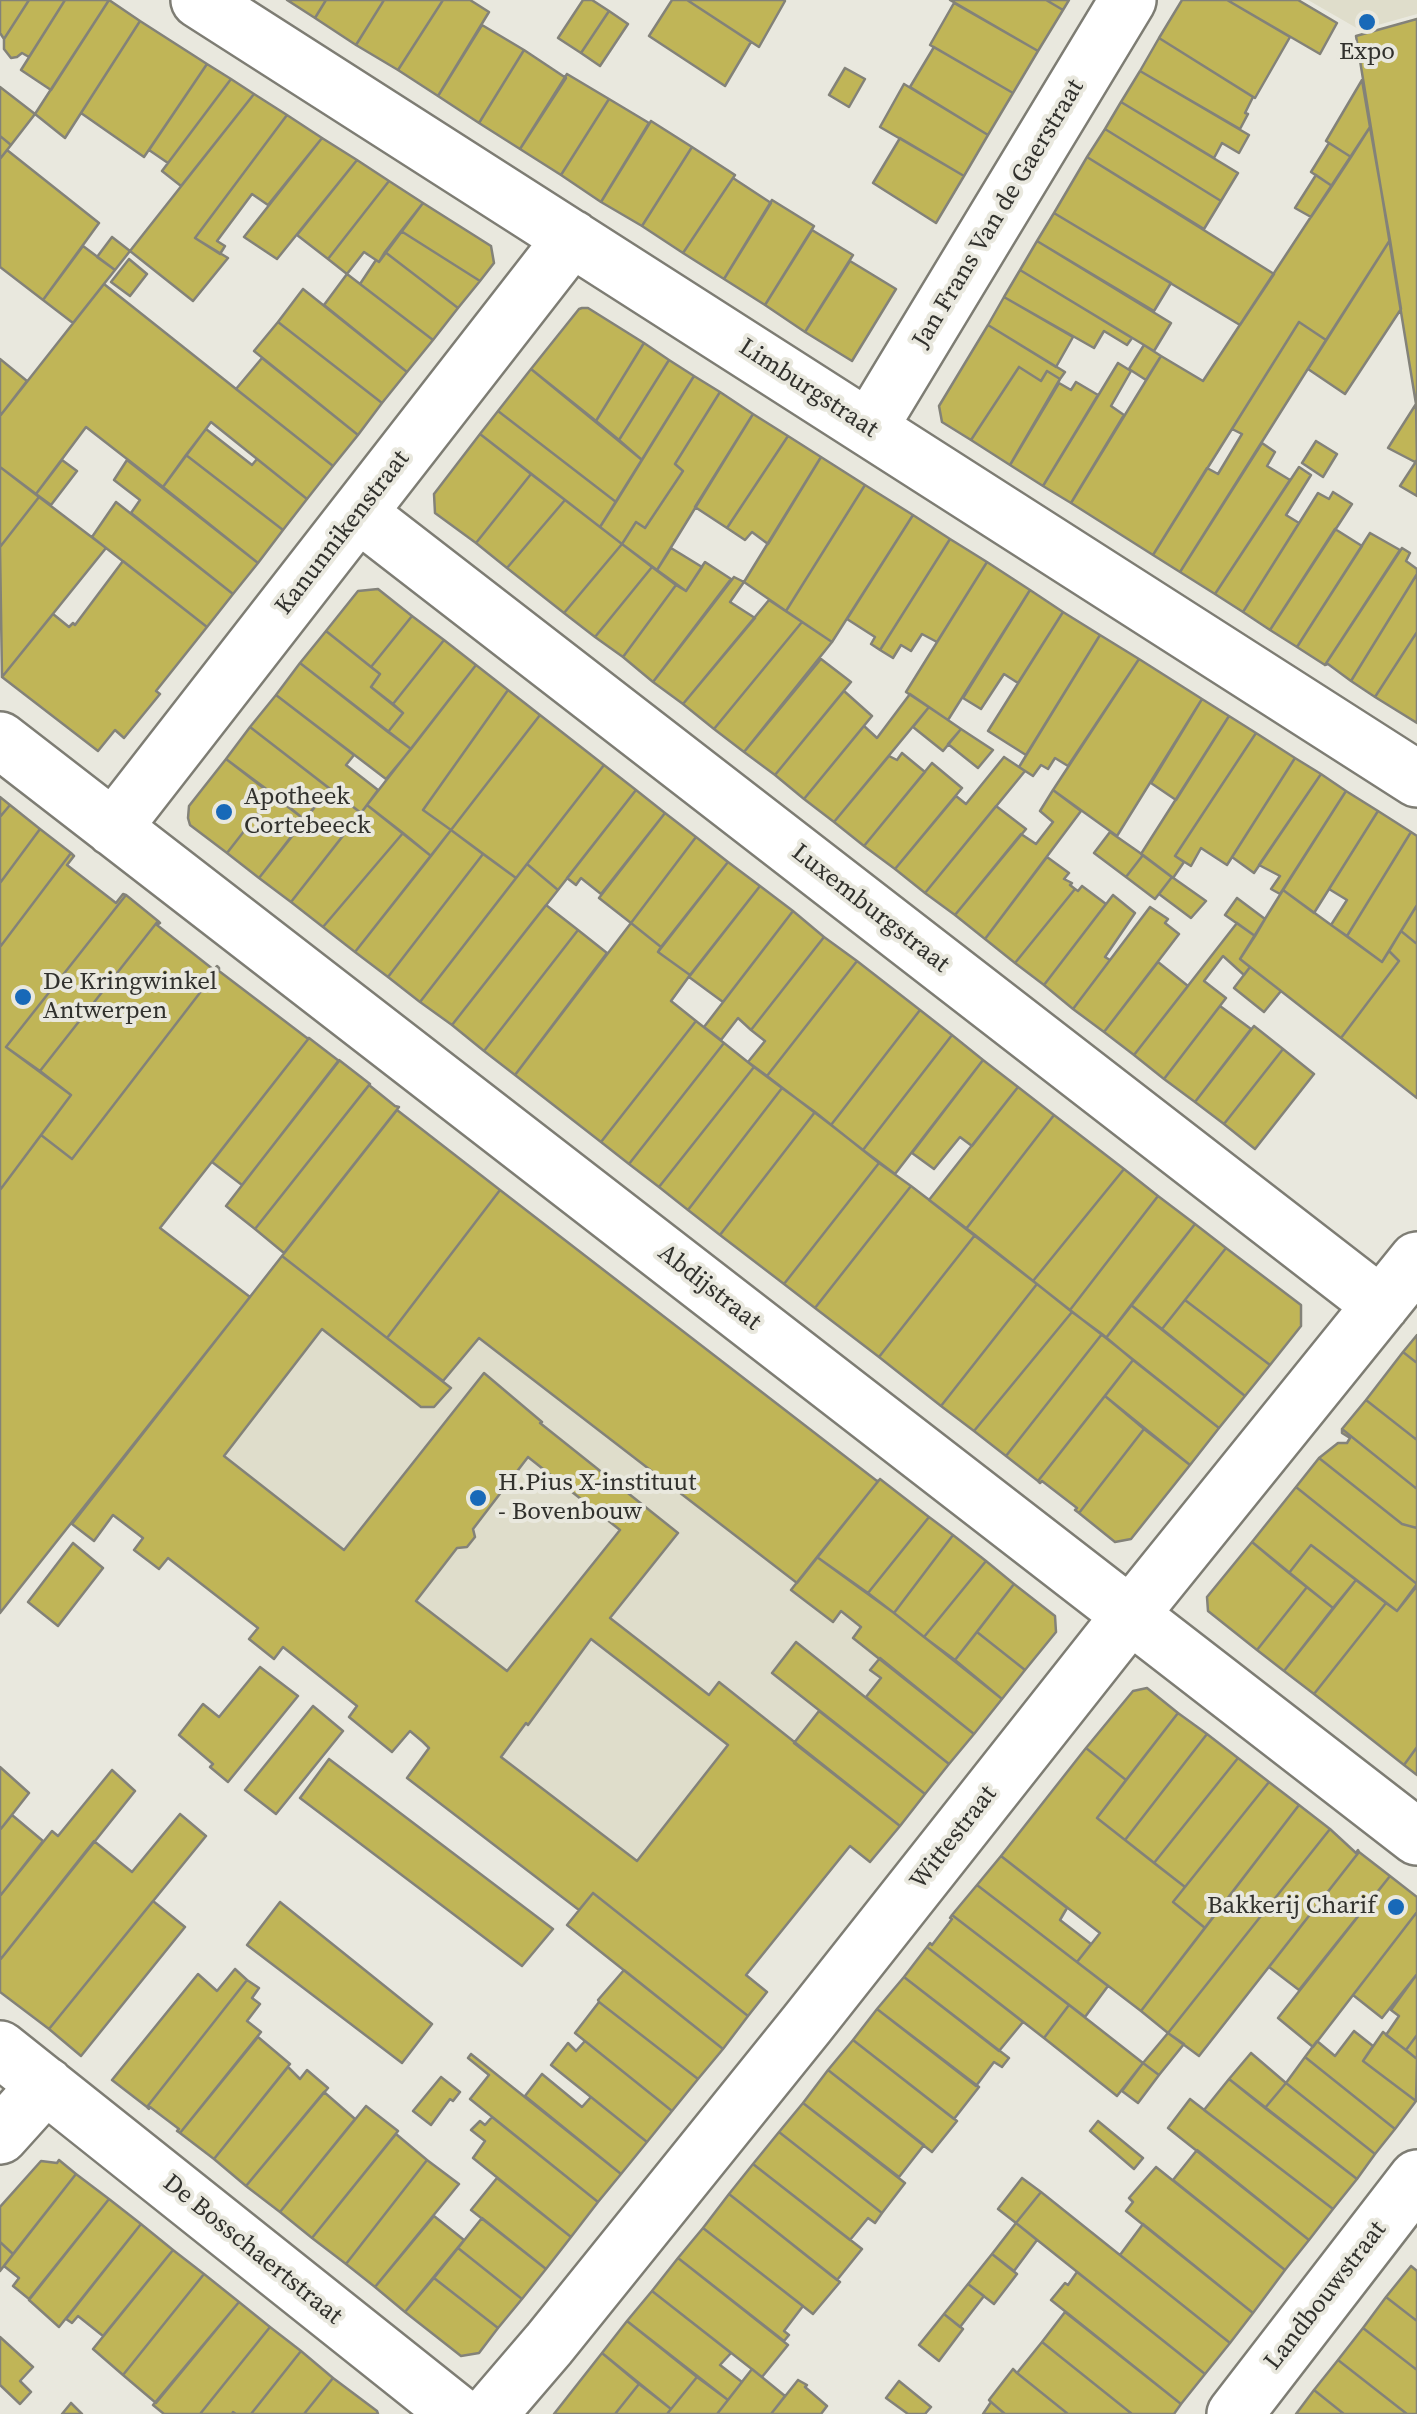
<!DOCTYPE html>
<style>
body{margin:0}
canvas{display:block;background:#e9e8de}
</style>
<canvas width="1417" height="2414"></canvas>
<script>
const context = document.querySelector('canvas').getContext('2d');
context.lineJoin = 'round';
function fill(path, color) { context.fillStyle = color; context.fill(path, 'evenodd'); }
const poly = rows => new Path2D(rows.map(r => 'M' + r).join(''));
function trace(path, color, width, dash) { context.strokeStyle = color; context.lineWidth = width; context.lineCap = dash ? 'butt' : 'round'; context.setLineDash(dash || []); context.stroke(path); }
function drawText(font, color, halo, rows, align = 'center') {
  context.font = font + ' "Source Serif 4",serif'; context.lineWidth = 8; context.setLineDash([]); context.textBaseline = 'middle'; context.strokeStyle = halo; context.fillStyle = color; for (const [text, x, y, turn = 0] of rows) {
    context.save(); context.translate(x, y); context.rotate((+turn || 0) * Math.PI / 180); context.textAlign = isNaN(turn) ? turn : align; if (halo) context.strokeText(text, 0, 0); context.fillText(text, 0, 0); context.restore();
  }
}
fill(poly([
 [1308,0,1417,0,1417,14,1360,30],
 [397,1110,877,1481,792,1589,833,1621,841,1611,861,1627,880,1658,870,1670,881,1678,866,1697,796,1642,772,1673,819,1711,794,1742,718,1757,637,1861,445,1714,423,1742,410,1731,392,1752,349,1717,357,1705,284,1648,274,1659,249,1639,257,1627,169,1558,159,1569,134,1550,143,1538,114,1515,94,1541,72,1524]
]), '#dfddcb');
const building = poly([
 [0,0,29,0,4,39,0,33,0,0],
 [29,0,65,0,29,57,22,53,17,57,11,58,4,49,4,39,29,0],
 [65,0,109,0,51,90,21,70,65,0],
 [109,0,140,21,65,138,35,114,109,0],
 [287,0,326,0,315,18,287,0],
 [326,0,384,0,356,45,315,18,326,0],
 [384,0,443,0,398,70,356,45,384,0],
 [443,0,470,0,489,12,438,96,398,70,443,0],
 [583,0,592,0,609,11,581,53,558,38,583,0],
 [672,0,687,0,751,42,725,86,649,36,672,0],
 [687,0,784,0,785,1,759,47,687,0],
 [950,0,1046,0,1063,10,1038,51,950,0],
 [1046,0,1069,0,1063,10,1046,0],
 [1182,0,1227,0,1290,37,1255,98,1159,38,1182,0],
 [1227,0,1298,0,1337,23,1320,54,1227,0],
 [954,3,1038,51,1013,93,930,45,954,3],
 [609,11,628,24,600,66,581,53,609,11],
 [1417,19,1417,410,1356,36,1417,19],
 [140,21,207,64,144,157,81,113,140,21],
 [482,25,524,50,479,123,438,96,482,25],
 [1159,38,1253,97,1245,113,1248,114,1240,129,1140,71,1159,38],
 [934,47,1013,93,988,135,910,87,934,47],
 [524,50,566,78,520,149,479,123,524,50],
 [207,64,231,79,168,163,149,150,207,64],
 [845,68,865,79,849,107,829,95,845,68],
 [1140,71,1249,135,1239,153,1222,143,1214,158,1121,102,1140,71],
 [567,74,609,99,561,175,520,149,567,74],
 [231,79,254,94,181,186,162,171,231,79],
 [1362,80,1370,127,1351,157,1326,141,1362,80],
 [904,84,988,135,964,176,880,127,904,84],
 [0,87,35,114,11,145,0,136,0,87],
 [254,94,287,115,195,238,228,258,193,301,130,251,254,94],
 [609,99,649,123,601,202,561,175,609,99],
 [1121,102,1238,173,1221,201,1105,129,1121,102],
 [287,115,322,138,268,205,252,194,217,241,225,246,220,254,195,238,287,115],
 [651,121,692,147,642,226,601,202,651,121],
 [1370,127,1390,240,1326,340,1299,322,1153,555,1071,503,1161,356,1203,381,1370,127],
 [1105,129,1221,201,1204,229,1087,157,1105,129],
 [0,136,11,145,0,159,0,136],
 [322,138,357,160,277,259,244,237,322,138],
 [900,138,964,176,936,223,873,183,900,138],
 [1329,143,1351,157,1332,186,1311,172,1329,143],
 [692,147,735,175,683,253,642,226,692,147],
 [7,150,99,223,43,300,0,267,0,159,7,150],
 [1087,157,1274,274,1240,325,1054,213,1087,157],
 [357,160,389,181,328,259,297,235,357,160],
 [1316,175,1332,186,1311,217,1295,208,1316,175],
 [733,178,771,203,724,279,683,253,733,178],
 [389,181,423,203,379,262,364,252,347,274,328,259,389,181],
 [772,200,814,226,765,305,724,279,772,200],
 [423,203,491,246,494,263,480,281,401,231,423,203],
 [1054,213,1171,283,1154,311,1037,241,1054,213],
 [812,230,853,255,805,332,765,305,812,230],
 [401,231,480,281,458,308,385,252,401,231],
 [112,237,130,251,115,270,97,257,112,237],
 [1390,240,1401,309,1345,394,1308,369,1390,240],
 [1037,241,1171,323,1154,351,1020,270,1037,241],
 [83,246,115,270,73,323,43,300,83,246],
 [385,252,458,308,433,340,360,284,376,260,379,262,385,252],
 [129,259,147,274,130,296,111,282,129,259],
 [850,261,896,289,852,361,805,332,850,261],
 [1020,270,1132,338,1127,345,1104,331,1094,348,1004,297,1020,270],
 [347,274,433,340,407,372,324,305,347,274],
 [104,284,333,466,307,499,211,422,163,487,86,427,36,494,0,467,0,416,104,284],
 [303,289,407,372,382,403,278,322,303,289],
 [1004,297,1073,337,1056,367,988,325,1004,297],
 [582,308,588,308,644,343,596,421,531,369,579,309,582,308],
 [278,322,382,403,358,435,254,351,278,322],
 [1299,322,1326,340,1180,572,1153,555,1207,468,1218,474,1242,434,1232,429,1299,322],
 [988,325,1065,372,1060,379,1047,371,1041,381,1019,367,971,440,942,422,939,406,988,325],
 [644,343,669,360,619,440,596,421,644,343],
 [1144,345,1161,356,1146,380,1129,369,1144,345],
 [262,358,358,435,333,466,236,389,262,358],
 [0,359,27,381,0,416,0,359],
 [669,360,694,376,642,460,619,440,669,360],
 [1118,363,1131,371,1111,406,1124,415,1071,503,1043,486,1118,363],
 [1019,367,1041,381,1047,371,1060,379,1010,465,971,440,1019,367],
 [531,369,642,460,616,502,498,411,531,369],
 [694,376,720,392,675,464,683,471,645,528,636,522,622,544,600,527,694,376],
 [1076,382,1098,395,1043,486,1010,465,1059,383,1071,390,1076,382],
 [720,392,753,414,657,570,622,544,636,522,645,528,683,471,675,464,720,392],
 [1416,404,1417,460,1415,462,1388,448,1416,404],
 [498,411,616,502,600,527,480,434,498,411],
 [753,414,788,436,727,528,695,507,753,414],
 [206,429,252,465,257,459,307,499,283,530,186,455,206,429],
 [480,434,531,474,476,543,435,513,434,494,480,434],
 [788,436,821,457,768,544,752,532,745,540,727,528,788,436],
 [1316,441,1337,454,1323,477,1302,463,1316,441],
 [1262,443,1275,452,1267,466,1290,480,1215,594,1180,572,1262,443],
 [186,455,283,530,258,563,163,487,186,455],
 [821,457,865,485,786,611,744,582,821,457],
 [62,460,77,471,51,505,36,494,62,460],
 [127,460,258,563,233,594,131,513,140,500,114,480,127,460],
 [1417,460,1417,496,1400,486,1417,460],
 [0,467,39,497,0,547,0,467],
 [1299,467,1311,475,1286,515,1299,523,1243,612,1215,594,1299,467],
 [531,474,565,500,507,568,476,543,531,474],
 [865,485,913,515,832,642,786,611,865,485],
 [1333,492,1352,504,1270,630,1243,612,1318,493,1329,499,1333,492],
 [39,497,106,548,2,677,0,547,39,497],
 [565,500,622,544,564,613,507,568,565,500],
 [116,502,233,594,207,627,92,537,116,502],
 [913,515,950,539,880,650,871,644,875,637,847,619,913,515],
 [1335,529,1362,546,1297,647,1270,630,1335,529],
 [1370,533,1400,550,1325,665,1297,647,1370,533],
 [950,539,987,562,937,642,922,634,911,651,901,645,893,658,880,650,950,539],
 [622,544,652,567,595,637,564,613,622,544],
 [671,548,702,567,686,591,657,570,671,548],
 [1402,548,1410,553,1406,561,1417,569,1417,574,1351,681,1328,664,1325,665,1402,548],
 [123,561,207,627,156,691,160,694,124,738,115,730,98,751,2,677,53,614,69,627,73,623,75,625,123,561],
 [705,562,731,579,653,682,623,657,676,585,686,591,705,562],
 [987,562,1030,590,948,720,906,692,987,562],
 [652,567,676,585,623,657,595,637,652,567],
 [1417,574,1417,632,1375,697,1351,681,1417,574],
 [734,577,744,582,730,602,755,618,683,704,653,682,734,577],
 [378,589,412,616,371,667,326,631,358,591,378,589],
 [1030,590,1063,612,1018,683,1004,674,981,709,963,698,1030,590],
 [769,600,802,622,714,729,683,704,769,600],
 [1063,612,1100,635,1026,755,988,731,1063,612],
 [412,616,444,640,393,704,371,687,380,674,371,667,412,616],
 [802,622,832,642,744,752,714,729,802,622],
 [326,631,380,674,371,687,403,713,388,732,300,663,326,631],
 [1417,632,1417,723,1375,697,1417,632],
 [1100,635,1139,659,1068,766,1055,758,1048,769,1041,765,1033,776,1019,767,1100,635],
 [444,640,476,665,411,749,388,732,403,713,393,704,444,640],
 [821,659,851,682,775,775,744,752,821,659],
 [1139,659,1202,699,1117,836,1053,790,1139,659],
 [300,663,411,749,386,779,276,695,300,663],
 [476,665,508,690,423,810,451,830,431,856,367,805,476,665],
 [508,690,540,715,451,830,423,810,508,690],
 [844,691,872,716,804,799,775,775,844,691],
 [910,694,929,707,834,822,804,799,864,726,877,738,910,694],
 [276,695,354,755,346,765,378,790,361,813,250,727,276,695],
 [1202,699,1229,716,1176,800,1151,783,1202,699],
 [929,707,961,729,943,751,913,727,929,707],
 [540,715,604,765,516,878,451,830,540,715],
 [1229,716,1256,733,1175,856,1184,862,1173,878,1141,854,1229,716],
 [250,727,329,788,305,820,226,759,250,727],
 [961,729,993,750,978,768,948,744,961,729],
 [1256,733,1295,758,1227,865,1201,848,1191,866,1175,856,1256,733],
 [902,753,925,772,864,846,834,822,889,756,897,760,902,753],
 [1004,757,1025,771,925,893,895,869,956,796,966,804,1004,757],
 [1295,758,1321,774,1254,873,1232,857,1295,758],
 [226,759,273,794,227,853,190,825,188,818,189,806,226,759],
 [932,763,962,788,895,869,864,846,932,763],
 [604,765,636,790,558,890,527,864,604,765],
 [1321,774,1346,791,1280,894,1271,889,1280,876,1259,865,1321,774],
 [329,788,361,813,291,902,259,878,329,788],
 [636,790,665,813,601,894,581,878,576,885,567,878,636,790],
 [1053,790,1081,811,985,939,955,915,1021,834,1036,844,1053,822,1040,811,1053,790],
 [1346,791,1378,811,1314,913,1283,890,1346,791],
 [273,794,305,820,259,878,227,853,273,794],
 [0,797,10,805,0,817,0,797],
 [10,805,40,829,0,883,0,817,10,805],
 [367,805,403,833,323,927,291,902,367,805],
 [996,806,1026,829,955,915,925,893,996,806],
 [1378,811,1411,832,1347,936,1331,925,1347,900,1329,889,1378,811],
 [665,813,696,837,631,923,599,898,665,813],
 [40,829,71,853,0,947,0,883,40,829],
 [451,830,483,854,388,977,355,952,451,830],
 [1110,832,1143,855,1126,877,1094,853,1110,832],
 [1411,832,1417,836,1417,905,1382,962,1347,936,1411,832],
 [403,833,431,856,355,952,323,927,403,833],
 [696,837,728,862,661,947,631,923,696,837],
 [71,853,74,856,67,865,116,903,123,894,126,895,6,1047,71,1095,0,1190,0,947,71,853],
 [483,854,516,878,420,1002,388,977,483,854],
 [1143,855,1172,877,1155,899,1126,877,1143,855],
 [1047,857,1069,873,1064,879,1072,883,1070,885,1075,889,1015,963,985,939,1047,857],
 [728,862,760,886,690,975,658,952,728,862],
 [527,864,558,890,452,1025,420,1002,527,864],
 [1172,877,1206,901,1191,918,1159,894,1172,877],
 [760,886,793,911,723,1002,689,977,760,886],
 [1082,886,1106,904,1044,985,1015,963,1075,889,1078,891,1082,886],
 [1283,890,1382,962,1389,951,1399,961,1341,1038,1240,959,1283,890],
 [126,895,158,921,40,1071,6,1047,126,895],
 [1113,895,1135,913,1105,957,1110,960,1073,1009,1044,985,1113,895],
 [1237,898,1265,919,1255,936,1225,915,1237,898],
 [546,905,578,930,484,1051,452,1025,546,905],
 [1417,905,1417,944,1401,931,1417,905],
 [1150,907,1168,919,1165,923,1179,934,1104,1032,1073,1009,1150,907],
 [793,911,824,937,751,1030,738,1018,721,1040,704,1027,793,911],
 [158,921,160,923,157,925,214,970,217,966,219,968,72,1159,41,1135,71,1095,40,1071,158,921],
 [631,923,661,947,658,952,690,975,671,1001,696,1021,601,1142,515,1075,631,923],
 [1237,923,1255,936,1240,959,1250,967,1244,975,1223,956,1204,981,1226,998,1164,1079,1134,1055,1237,923],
 [578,930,607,953,515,1075,484,1051,578,930],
 [1401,931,1417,944,1417,1098,1341,1038,1399,961,1389,951,1401,931],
 [824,937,857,961,767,1076,748,1062,765,1041,751,1030,824,937],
 [857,961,920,1010,831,1125,767,1076,857,961],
 [1158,962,1188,986,1134,1055,1104,1032,1158,962],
 [1250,967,1281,991,1264,1012,1234,988,1250,967],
 [219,968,219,971,307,1038,309,1038,160,1228,250,1297,0,1613,0,1190,41,1135,72,1159,219,968],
 [1220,1006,1251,1029,1195,1102,1164,1079,1220,1006],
 [920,1010,952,1035,863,1150,831,1125,920,1010],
 [696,1021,724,1043,629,1164,601,1142,696,1021],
 [1254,1026,1283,1049,1224,1124,1195,1102,1254,1026],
 [952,1035,983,1060,895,1174,863,1150,952,1035],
 [309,1038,339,1061,242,1185,212,1162,309,1038],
 [724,1043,754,1067,659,1187,629,1164,724,1043],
 [1283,1049,1314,1074,1255,1149,1224,1124,1283,1049],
 [339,1060,370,1084,255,1229,226,1206,339,1060],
 [983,1060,1018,1087,972,1146,960,1137,934,1169,912,1153,983,1060],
 [754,1067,782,1088,688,1210,659,1187,754,1067],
 [369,1085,395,1106,399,1107,284,1253,255,1229,369,1085],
 [1018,1087,1054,1115,966,1229,929,1200,1018,1087],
 [782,1088,815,1112,720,1235,688,1210,782,1088],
 [397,1110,500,1190,387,1338,282,1256,397,1110],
 [815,1112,879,1163,784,1284,720,1235,815,1112],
 [1054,1115,1124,1169,1033,1281,966,1229,1054,1115],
 [879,1163,911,1186,815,1308,784,1284,879,1163],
 [1124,1169,1158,1196,1070,1310,1033,1281,1124,1169],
 [911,1186,975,1235,879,1357,815,1308,911,1186],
 [500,1190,877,1481,879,1480,797,1583,479,1338,443,1381,387,1338,500,1190],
 [1158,1196,1195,1224,1106,1338,1070,1310,1158,1196],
 [1195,1224,1226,1248,1162,1329,1131,1305,1195,1224],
 [975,1235,1037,1284,941,1406,879,1357,975,1235],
 [1226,1248,1301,1305,1301,1326,1270,1365,1185,1300,1226,1248],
 [282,1256,451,1388,434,1407,421,1407,322,1329,224,1456,344,1550,484,1373,542,1422,540,1423,678,1533,610,1618,709,1695,719,1682,900,1826,870,1862,850,1846,746,1975,767,1992,748,2016,593,1893,579,1910,407,1778,429,1748,423,1742,410,1731,392,1752,349,1717,357,1706,283,1647,274,1659,249,1639,258,1628,168,1558,159,1569,134,1550,143,1538,113,1515,94,1541,72,1524,282,1256],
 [528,1457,620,1530,507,1671,416,1601,457,1548,467,1547,475,1537,473,1529,528,1457],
 [591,1639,728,1745,637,1861,501,1757,526,1723,528,1725,591,1639],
 [1037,1284,1072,1312,974,1431,941,1406,1037,1284],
 [1185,1300,1270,1365,1245,1396,1162,1329,1185,1300],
 [1131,1305,1245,1396,1219,1428,1106,1338,1131,1305],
 [1072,1312,1102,1334,1006,1456,974,1431,1072,1312],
 [1102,1334,1133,1360,1038,1481,1006,1456,1102,1334],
 [1417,1335,1417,1363,1403,1352,1417,1335],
 [1403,1352,1417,1363,1417,1440,1366,1400,1403,1352],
 [1133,1360,1219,1428,1190,1465,1105,1396,1133,1360],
 [1105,1396,1144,1429,1079,1513,1075,1510,1077,1508,1042,1481,1040,1483,1038,1481,1105,1396],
 [1366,1400,1417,1440,1417,1489,1342,1429,1366,1400],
 [1144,1429,1190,1465,1131,1539,1115,1542,1079,1513,1144,1429],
 [1342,1429,1417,1489,1417,1528,1402,1524,1319,1458,1338,1443,1347,1443,1350,1438,1342,1433,1342,1429],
 [1319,1458,1402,1524,1417,1528,1417,1584,1296,1487,1319,1458],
 [880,1479,929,1517,868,1593,817,1557,880,1479],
 [1296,1487,1417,1584,1397,1611,1311,1545,1289,1573,1252,1542,1296,1487],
 [929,1517,953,1535,894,1613,868,1593,929,1517],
 [953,1535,986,1561,924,1637,894,1613,953,1535],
 [1252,1542,1307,1587,1257,1650,1208,1611,1207,1597,1252,1542],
 [73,1543,103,1568,58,1626,28,1602,73,1543],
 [1311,1545,1356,1580,1333,1608,1289,1573,1311,1545],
 [817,1557,894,1613,1002,1699,974,1734,853,1638,861,1627,841,1611,833,1622,791,1590,817,1557],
 [986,1561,1014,1584,955,1660,924,1637,986,1561],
 [1356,1580,1386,1603,1314,1694,1284,1671,1356,1580],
 [1014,1584,1055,1616,1056,1632,1025,1670,977,1632,1014,1584],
 [1417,1586,1417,1747,1404,1765,1314,1694,1386,1603,1397,1611,1417,1586],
 [1307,1587,1333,1608,1284,1671,1257,1650,1307,1587],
 [977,1632,1025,1670,1002,1699,955,1660,977,1632],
 [796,1642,949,1764,925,1794,772,1673,796,1642],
 [880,1658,974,1734,949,1764,866,1697,881,1678,870,1670,880,1658],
 [260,1667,298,1696,228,1782,210,1767,213,1764,179,1735,203,1704,219,1717,260,1667],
 [1147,1688,1178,1713,1126,1780,1086,1748,1133,1691,1147,1688],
 [313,1706,343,1731,276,1814,245,1790,313,1706],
 [819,1711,925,1794,900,1826,794,1743,819,1711],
 [1178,1713,1207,1734,1125,1840,1097,1818,1178,1713],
 [1207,1734,1238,1758,1154,1863,1125,1840,1207,1734],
 [1417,1747,1417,1775,1404,1765,1417,1747],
 [1086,1748,1126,1780,1097,1818,1185,1887,1173,1902,1205,1928,1141,2011,1077,1962,1100,1933,1001,1856,1086,1748],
 [1238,1758,1269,1782,1185,1887,1154,1863,1238,1758],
 [329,1759,553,1929,522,1966,300,1798,329,1759],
 [0,1767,29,1793,0,1830,0,1767],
 [112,1770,135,1791,0,1960,0,1896,52,1831,58,1836,112,1770],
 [1269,1782,1299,1805,1205,1928,1173,1902,1269,1782],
 [1299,1805,1330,1829,1168,2033,1141,2011,1299,1805],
 [180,1814,206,1836,49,2029,0,1992,0,1960,94,1841,132,1872,180,1814],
 [12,1815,43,1841,0,1896,0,1830,12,1815],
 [1330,1829,1356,1853,1358,1850,1359,1852,1199,2056,1168,2033,1330,1829],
 [1359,1852,1390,1876,1299,1990,1269,1967,1359,1852],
 [1001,1856,1067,1908,1060,1920,1091,1944,1077,1962,977,1885,1001,1856],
 [1390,1876,1417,1897,1417,1912,1313,2047,1278,2018,1390,1876],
 [977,1885,1108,1986,1085,2017,952,1915,977,1885],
 [593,1893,748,2016,723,2049,567,1925,593,1893],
 [153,1901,185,1927,81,2056,49,2029,153,1901],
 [280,1902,432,2024,402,2063,247,1945,280,1902],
 [1417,1912,1417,1974,1382,2018,1353,1995,1417,1912],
 [952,1915,1069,2005,1044,2038,927,1947,930,1943,932,1945,952,1919,950,1918,952,1915],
 [927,1947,1023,2022,999,2051,904,1977,927,1947],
 [235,1969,247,1980,147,2107,112,2080,198,1974,217,1991,235,1969],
 [624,1970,723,2049,698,2079,599,2002,598,2000,624,1970],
 [1417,1974,1417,2035,1406,2050,1386,2035,1399,2016,1391,2010,1417,1974],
 [904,1977,1009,2058,1002,2067,994,2062,976,2086,877,2009,904,1977],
 [247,1980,259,1988,252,1998,260,2004,247,2021,261,2032,180,2133,177,2131,179,2129,150,2107,149,2109,147,2107,247,1980],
 [599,2002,698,2079,672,2111,575,2033,599,2002],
 [1069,2005,1143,2063,1117,2096,1044,2038,1069,2005],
 [877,2009,979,2087,954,2119,853,2040,877,2009],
 [1354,2031,1373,2046,1363,2061,1416,2101,1395,2129,1305,2057,1317,2041,1335,2056,1354,2031],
 [1383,2032,1417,2059,1416,2101,1363,2061,1383,2032],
 [1168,2033,1184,2044,1159,2075,1143,2063,1168,2033],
 [1417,2035,1417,2059,1406,2050,1417,2035],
 [258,2037,290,2064,214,2159,180,2133,258,2037],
 [853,2040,957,2121,932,2152,828,2070,853,2040],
 [585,2041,672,2111,647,2142,551,2065,568,2043,576,2051,585,2041],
 [1251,2053,1286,2083,1265,2108,1229,2079,1251,2053],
 [471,2054,621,2174,598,2202,470,2099,489,2075,468,2058,471,2054],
 [1305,2057,1395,2129,1375,2154,1286,2083,1305,2057],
 [1143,2063,1159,2075,1138,2103,1122,2091,1143,2063],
 [288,2067,300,2079,307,2070,328,2088,246,2186,214,2159,288,2067],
 [828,2070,924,2145,899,2177,803,2103,828,2070],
 [542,2074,582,2107,591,2097,647,2142,621,2174,525,2096,542,2074],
 [441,2077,460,2092,453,2101,450,2099,431,2125,413,2111,441,2077],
 [1229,2079,1357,2179,1333,2209,1204,2110,1229,2079],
 [1286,2083,1375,2154,1357,2179,1265,2108,1286,2083],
 [324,2092,355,2119,280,2212,246,2186,324,2092],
 [1190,2099,1333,2209,1309,2240,1168,2128,1190,2099],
 [803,2103,905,2183,882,2213,779,2132,803,2103],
 [366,2106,398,2131,312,2238,280,2212,366,2106],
 [492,2117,598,2202,571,2237,473,2158,485,2141,471,2130,480,2121,485,2125,492,2117],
 [1098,2121,1143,2158,1134,2169,1090,2131,1098,2121],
 [779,2132,882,2213,875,2223,868,2218,850,2240,753,2164,779,2132],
 [396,2134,427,2160,346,2264,312,2238,396,2134],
 [1197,2150,1309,2240,1285,2270,1173,2180,1197,2150],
 [59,2160,76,2174,13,2254,0,2242,0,2207,41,2161,57,2163,59,2160],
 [427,2160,459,2184,375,2287,346,2264,427,2160],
 [753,2164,862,2249,837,2280,729,2194,753,2164],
 [1156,2167,1285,2270,1253,2313,1126,2211,1133,2202,1129,2198,1156,2167],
 [76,2174,109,2199,29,2299,13,2286,19,2278,4,2266,76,2174],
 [497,2178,571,2237,546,2269,471,2210,497,2178],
 [1022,2178,1041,2192,1016,2223,998,2209,1022,2178],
 [1041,2192,1230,2343,1205,2374,1016,2223,1041,2192],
 [729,2194,840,2282,813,2314,703,2228,729,2194],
 [109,2199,141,2224,59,2327,29,2300,109,2199],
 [434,2216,464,2240,405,2312,375,2287,434,2216],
 [482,2218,546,2269,522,2299,458,2248,482,2218],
 [1016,2223,1037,2240,1014,2271,992,2254,1016,2223],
 [141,2224,173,2250,103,2336,78,2316,72,2323,66,2319,141,2224],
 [1143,2224,1253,2313,1230,2343,1120,2255,1143,2224],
 [703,2228,803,2306,784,2331,789,2335,784,2341,678,2258,703,2228],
 [0,2242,13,2254,0,2271,0,2242],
 [458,2248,522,2299,498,2328,434,2278,458,2248],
 [173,2250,204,2274,123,2375,93,2349,173,2250],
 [992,2254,1017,2274,994,2304,968,2284,992,2254],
 [678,2258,788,2345,762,2377,652,2291,678,2258],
 [1411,2266,1417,2271,1417,2321,1386,2297,1411,2266],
 [1077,2272,1205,2374,1181,2404,1051,2300,1065,2283,1068,2285,1077,2272],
 [204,2274,239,2302,156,2403,123,2375,204,2274],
 [434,2278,498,2328,479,2353,461,2356,405,2312,434,2278],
 [968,2284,984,2296,960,2327,944,2314,968,2284],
 [652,2291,731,2353,720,2365,742,2382,728,2400,627,2321,652,2291],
 [1386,2297,1417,2321,1417,2370,1363,2328,1386,2297],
 [239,2302,270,2327,200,2414,164,2414,153,2405,239,2302],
 [1065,2312,1181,2404,1174,2414,1132,2414,1042,2342,1065,2312],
 [944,2314,963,2329,939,2361,919,2345,944,2314],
 [627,2321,697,2377,671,2409,602,2353,627,2321],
 [270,2327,301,2351,251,2414,236,2414,233,2412,232,2414,200,2414,270,2327],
 [1363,2328,1417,2370,1417,2414,1407,2414,1338,2360,1363,2328],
 [0,2337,33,2367,20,2381,31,2392,20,2404,0,2385,0,2337],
 [1042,2342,1132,2414,1068,2414,1017,2373,1042,2342],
 [301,2351,333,2378,304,2414,251,2414,301,2351],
 [602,2353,639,2384,615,2414,554,2414,602,2353],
 [1338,2360,1407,2414,1344,2414,1314,2390,1338,2360],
 [752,2369,785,2396,771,2414,717,2414,752,2369],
 [1013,2369,1017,2373,1068,2414,1005,2414,991,2402,989,2400,1013,2369],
 [697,2377,728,2400,717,2414,667,2414,697,2377],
 [333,2378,377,2411,378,2414,304,2414,333,2378],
 [798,2380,807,2385,805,2387,827,2406,821,2414,771,2414,798,2380],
 [899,2381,931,2407,925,2414,908,2414,886,2398,899,2381],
 [639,2384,671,2409,667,2414,615,2414,639,2384],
 [1314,2390,1344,2414,1296,2414,1314,2390],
 [991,2402,1005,2414,983,2414,991,2402],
 [71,2403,82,2414,62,2414,71,2403]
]);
fill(building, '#c0b557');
trace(building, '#838279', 2.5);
const street = poly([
 [199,0,1417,779],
 [869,428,1128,0],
 [358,513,1381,1305],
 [0,740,1417,1837],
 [113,828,572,238],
 [0,2049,458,2414],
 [0,2136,46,2085],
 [489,2414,549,2344,807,2024,1131,1614,1417,1260],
 [1235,2414,1417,2178]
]);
trace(street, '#7e7d74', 60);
trace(street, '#fff', 55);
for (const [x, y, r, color] of [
 [1367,22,10,"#1869b8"],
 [224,812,10,"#1869b8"],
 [23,997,10,"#1869b8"],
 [478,1498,10,"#1869b8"],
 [1396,1907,10,"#1869b8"]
]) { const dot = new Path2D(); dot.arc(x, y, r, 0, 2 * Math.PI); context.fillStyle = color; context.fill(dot); trace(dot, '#e9e8de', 4); }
drawText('25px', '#31312d', '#e9e8de', [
 ["Expo",1367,53,"center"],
 ["Apotheek",244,798],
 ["Cortebeeck",244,827],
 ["De Kringwinkel",43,983],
 ["Antwerpen",43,1012],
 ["H.Pius X-instituut",498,1484],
 ["- Bovenbouw",498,1513],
 ["Bakkerij Charif",1376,1907,"right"]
], 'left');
drawText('25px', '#31312d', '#e9e8de', [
 ["Jan Frans Van de Gaerstraat",999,214,-59],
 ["Limburgstraat",808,389,33],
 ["Kanunnikenstraat",343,533,-52],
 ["Luxemburgstraat",870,909,38],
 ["Abdijstraat",709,1288,38],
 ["Wittestraat",954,1838,-52],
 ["De Bosschaertstraat",252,2250,39],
 ["Landbouwstraat",1326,2296,-52]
]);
</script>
